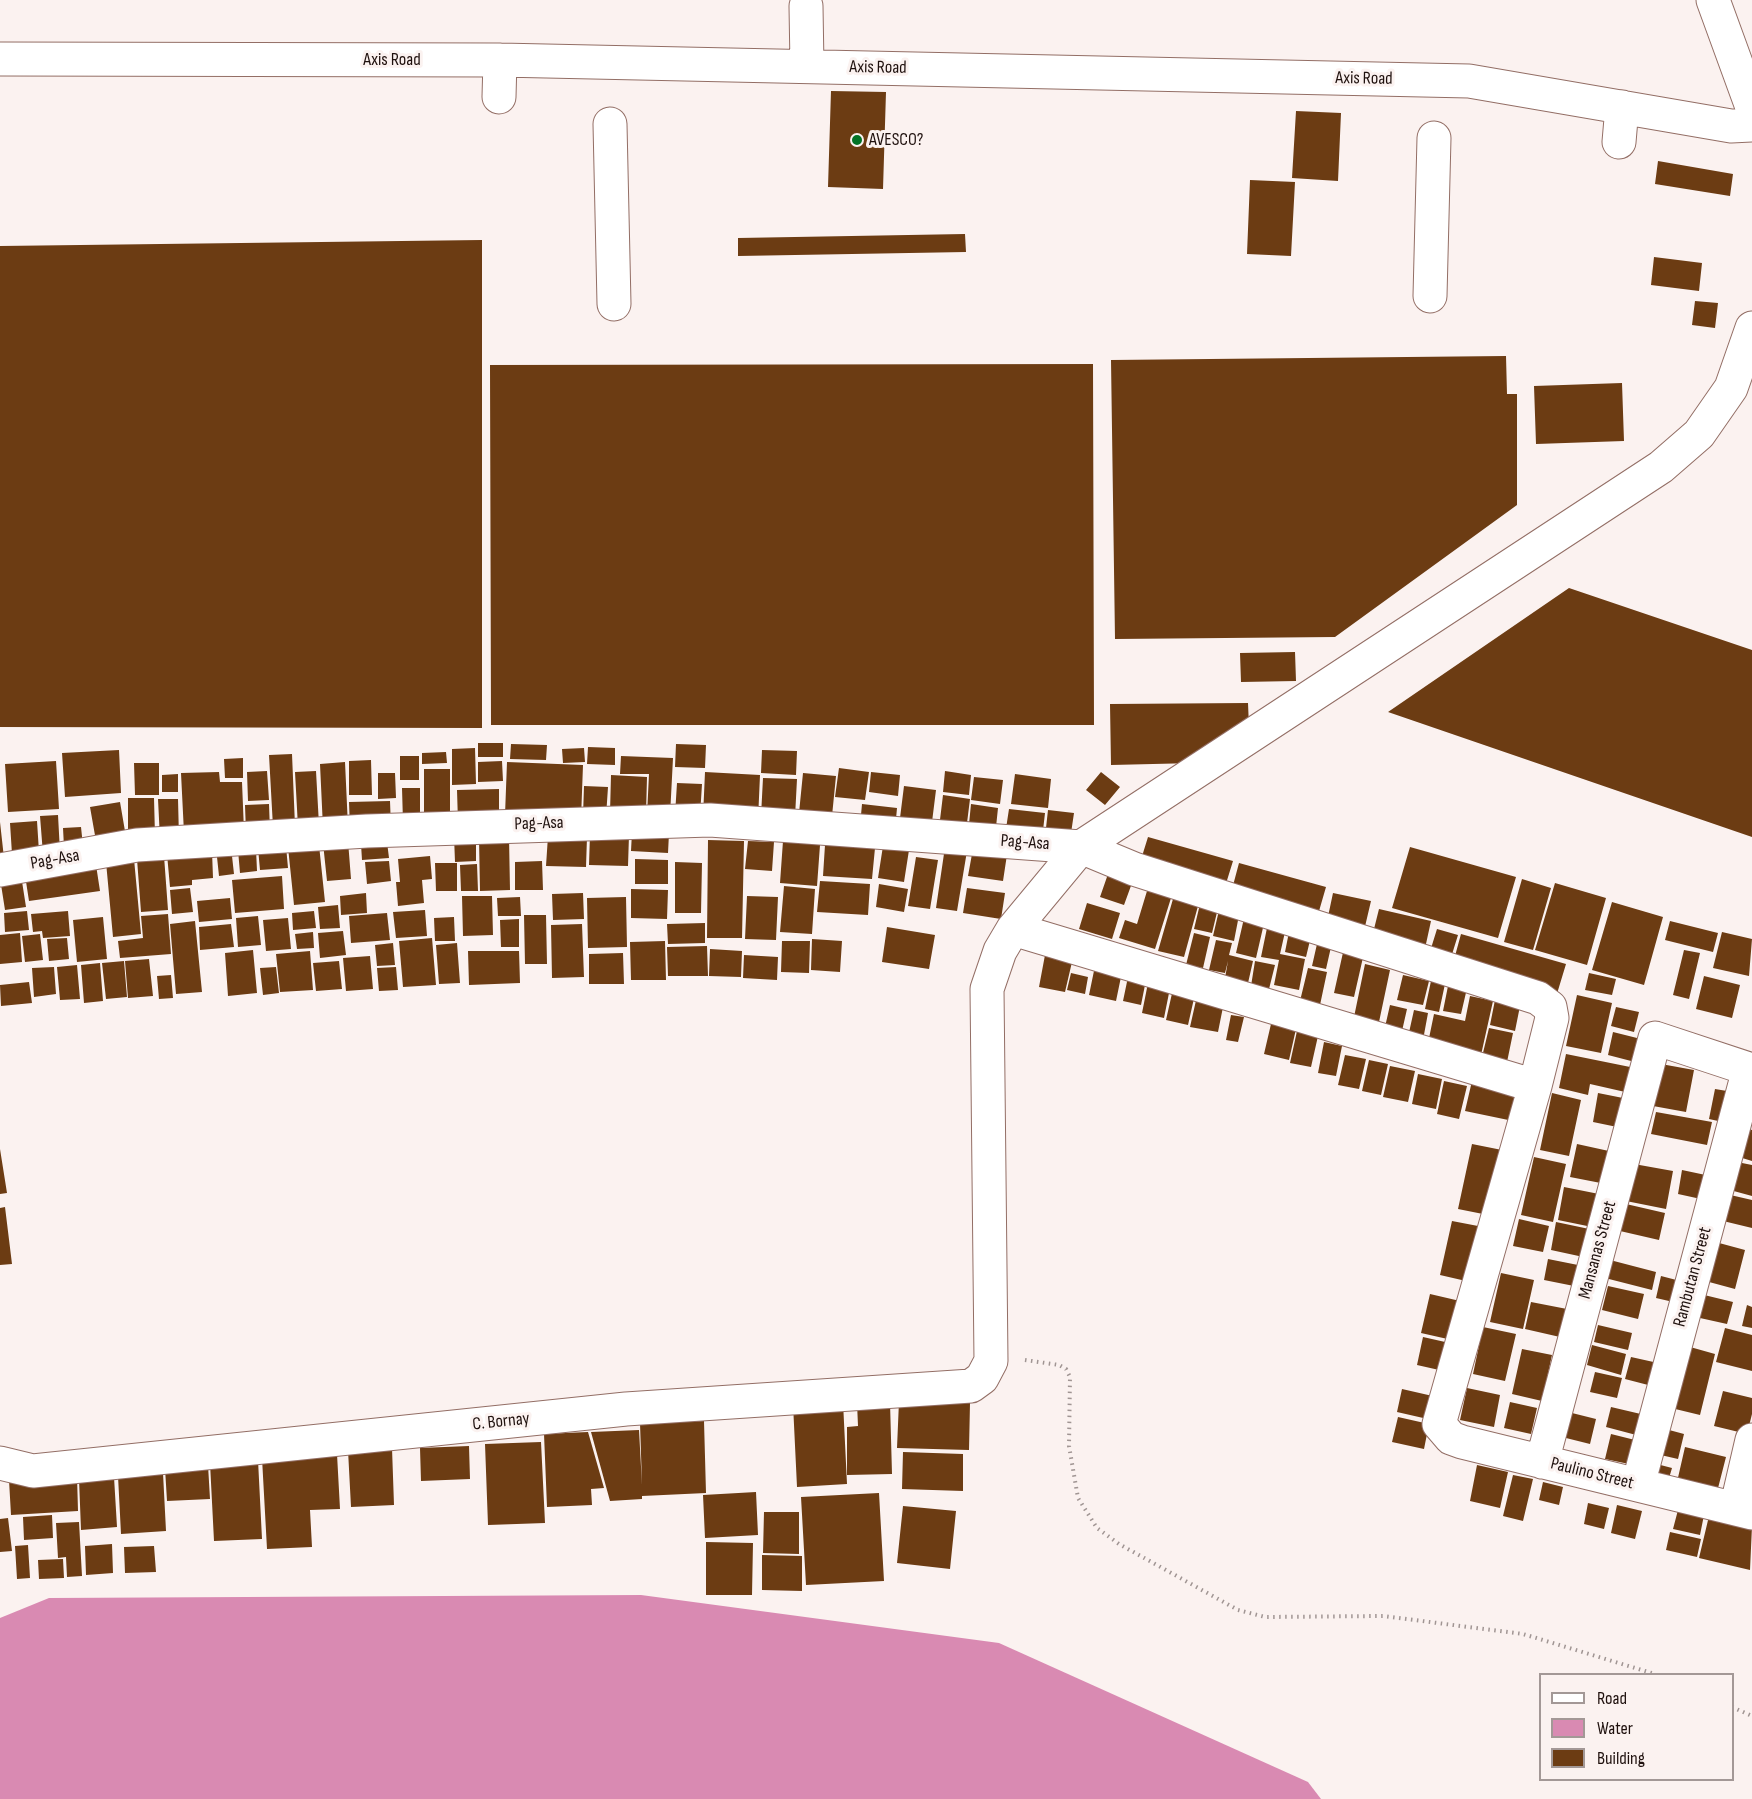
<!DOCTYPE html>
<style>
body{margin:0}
#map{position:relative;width:1752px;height:1799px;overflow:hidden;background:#fbf2f0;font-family:"Sofia Sans Condensed",sans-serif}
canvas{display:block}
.legend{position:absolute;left:1539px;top:1673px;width:195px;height:108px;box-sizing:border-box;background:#fbf2f0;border:2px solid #a39896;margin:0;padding:8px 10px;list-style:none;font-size:18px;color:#1f110e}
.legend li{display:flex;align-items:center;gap:12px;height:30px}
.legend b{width:30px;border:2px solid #a39896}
</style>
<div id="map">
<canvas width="1752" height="1799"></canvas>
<ul class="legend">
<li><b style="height:8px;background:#fff"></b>Road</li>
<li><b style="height:16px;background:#d98ab2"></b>Water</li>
<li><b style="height:16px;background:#6c3c13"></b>Building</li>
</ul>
</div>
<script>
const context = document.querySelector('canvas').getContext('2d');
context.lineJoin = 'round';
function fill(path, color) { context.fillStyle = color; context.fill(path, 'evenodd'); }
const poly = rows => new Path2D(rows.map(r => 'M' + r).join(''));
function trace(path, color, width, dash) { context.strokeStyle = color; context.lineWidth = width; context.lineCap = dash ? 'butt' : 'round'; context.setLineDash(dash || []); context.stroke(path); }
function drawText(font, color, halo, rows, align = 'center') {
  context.font = font + ' "Sofia Sans Condensed",sans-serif'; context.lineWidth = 6; context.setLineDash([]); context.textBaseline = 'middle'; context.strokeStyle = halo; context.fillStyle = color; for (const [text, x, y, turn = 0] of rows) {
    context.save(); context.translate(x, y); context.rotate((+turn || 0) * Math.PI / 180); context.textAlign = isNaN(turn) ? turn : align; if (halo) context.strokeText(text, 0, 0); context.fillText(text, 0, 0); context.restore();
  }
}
fill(poly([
 [641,1595,999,1643,1308,1782,1321,1799,0,1799,0,1618,49,1598]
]), '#d98ab2');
fill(poly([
 [831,91,886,92,883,189,828,187],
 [1296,111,1341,113,1338,181,1292,178],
 [1658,161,1733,174,1730,196,1655,184],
 [1250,180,1295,182,1291,256,1247,254],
 [965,234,966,252,738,256,738,238],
 [482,240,482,728,0,727,0,246],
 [1654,257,1702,263,1699,291,1651,285],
 [1695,301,1718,303,1715,328,1692,325],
 [1506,356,1507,394,1517,394,1517,505,1335,637,1115,639,1111,360],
 [1093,364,1094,725,491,725,490,365],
 [1622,383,1624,441,1536,444,1534,386],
 [1569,588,1752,650,1752,837,1388,712],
 [1295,652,1296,681,1241,682,1240,653],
 [1248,703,1249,727,1195,763,1111,765,1110,704],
 [478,743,503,743,503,757,478,757],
 [511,744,547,745,546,760,510,759],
 [676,744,706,745,705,768,675,767],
 [588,747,615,748,615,765,587,764],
 [475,748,476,784,452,785,452,749],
 [584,748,585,762,563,763,562,749],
 [119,750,121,793,65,797,62,753],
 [762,750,797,751,796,775,761,773],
 [446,752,447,763,422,764,422,753],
 [292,754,295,826,273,827,269,755],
 [400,756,419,756,419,780,400,780],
 [621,756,673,758,670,816,647,815,649,774,620,774],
 [243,758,243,778,225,778,224,759],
 [371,760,372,795,349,795,349,761],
 [56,761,59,809,8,812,5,764],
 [502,761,503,781,478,782,478,762],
 [345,762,348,827,323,828,320,764],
 [507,762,583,765,581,819,505,815],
 [134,763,159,763,159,795,135,795],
 [839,768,869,772,865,800,835,797],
 [424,769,450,769,450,812,424,813],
 [267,771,269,800,248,801,247,772],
 [316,771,319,825,298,827,295,772],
 [945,771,971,775,969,795,943,792],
 [219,772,220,782,242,782,244,831,184,833,181,773],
 [705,772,760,775,758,820,703,817],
 [871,772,900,775,898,796,869,792],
 [1101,772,1120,787,1105,805,1086,790],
 [378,773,395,773,396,798,378,799],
 [803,773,836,776,832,816,799,813],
 [178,774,178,792,162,792,162,775],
 [1015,774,1051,779,1048,808,1011,804],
 [611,775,647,777,646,814,610,813],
 [974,777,1003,780,1000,804,971,800],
 [763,778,797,779,795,817,761,816],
 [677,783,702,784,700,816,675,815],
 [584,786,608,787,606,817,583,816],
 [904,786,936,790,932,822,900,818],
 [402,788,420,788,420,822,403,822],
 [499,789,499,821,458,822,457,790],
 [943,795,970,799,966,831,939,828],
 [128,798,154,798,155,836,128,836],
 [158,799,178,799,179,838,160,839],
 [390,801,391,827,350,829,349,802],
 [120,802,126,837,96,841,90,807],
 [269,804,270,832,246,833,245,805],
 [862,804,897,808,895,830,860,826],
 [971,804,998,808,996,827,969,824],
 [1009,809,1045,813,1042,839,1005,835],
 [1048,810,1074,813,1070,840,1045,837],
 [58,815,60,852,43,854,40,816],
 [37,821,39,852,12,854,10,823],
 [0,822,5,867,0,867],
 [81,827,83,846,64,847,63,828],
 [632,832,669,833,668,853,631,851],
 [590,834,629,835,628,866,589,865],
 [454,836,476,836,476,861,455,862],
 [548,836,587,837,586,867,546,866],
 [509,837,510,890,480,891,479,838],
 [1148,837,1233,861,1224,890,1139,866],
 [708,840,744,841,742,938,707,938],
 [348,841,351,879,327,881,323,843],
 [748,841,774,842,772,871,745,869],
 [783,841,820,845,817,886,780,883],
 [387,842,389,858,362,860,361,844],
 [974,843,1008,848,1003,881,968,876],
 [319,845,325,902,294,905,288,847],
 [825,845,875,848,872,879,823,876],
 [286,846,288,868,260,870,258,848],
 [883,846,909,850,904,882,878,878],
 [945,847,967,851,957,911,936,908],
 [1410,847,1516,877,1498,938,1392,908],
 [256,849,257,871,240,873,238,850],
 [212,851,213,878,192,880,192,885,170,887,167,854],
 [164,856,168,910,141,912,137,859],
 [232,856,234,874,219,876,217,857],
 [430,856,432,879,422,880,424,903,398,906,396,882,400,882,398,859],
 [916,857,938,860,930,909,908,906],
 [134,859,141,934,113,937,106,862],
 [635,859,668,860,668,884,635,884],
 [389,861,391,881,367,884,365,862],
 [542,861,543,890,515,890,515,862],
 [675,862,702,863,701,913,675,913],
 [435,863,457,863,457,891,436,891],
 [1239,863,1326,887,1317,918,1231,893],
 [477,864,478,891,461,891,460,865],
 [96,865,100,891,29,901,25,875],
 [1108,874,1132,883,1124,905,1100,897],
 [21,875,26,907,5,910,0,878],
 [282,876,284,909,235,913,232,880],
 [1522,879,1551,888,1533,950,1504,942],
 [820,881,870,884,868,915,817,912],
 [1555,883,1606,898,1587,965,1535,950],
 [879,884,908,889,904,912,876,907],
 [784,886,815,889,812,934,780,932],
 [190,888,193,912,172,914,170,890],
 [967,888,1005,893,1001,919,963,913],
 [631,889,668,890,667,919,631,918],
 [1147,891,1171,898,1155,949,1119,938,1125,920,1137,924],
 [366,893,367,913,341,915,340,896],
 [583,893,584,919,553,920,552,894],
 [1333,893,1371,901,1363,935,1326,926],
 [462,896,492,896,493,935,463,936],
 [747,896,778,897,776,940,745,939],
 [520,897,521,916,498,916,497,898],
 [626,897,627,947,588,948,587,898],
 [230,898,232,919,199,922,197,901],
 [1173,899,1198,906,1184,957,1158,951],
 [1201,900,1219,904,1212,933,1194,929],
 [1612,902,1663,917,1644,985,1592,970],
 [1087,903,1120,913,1112,939,1079,929],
 [338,905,340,928,320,929,318,907],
 [1220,906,1240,910,1234,941,1213,936],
 [1379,909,1431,921,1424,953,1371,941],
 [425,910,427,936,396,938,393,912],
 [27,911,29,930,5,932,4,913],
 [68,911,70,936,43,938,42,931,33,932,31,914],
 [314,911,316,928,293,930,292,913],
 [387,913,390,940,351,943,349,916],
 [168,914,171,954,120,958,118,941,143,938,141,916],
 [1245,914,1265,919,1256,958,1236,953],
 [524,915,546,915,547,964,525,964],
 [258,916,261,945,238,947,236,918],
 [103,917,107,959,77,962,73,920],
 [454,917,455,941,435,941,434,918],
 [288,918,291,949,266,951,263,920],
 [519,919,519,947,501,947,500,920],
 [195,921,202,992,176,994,170,924],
 [1670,921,1718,933,1713,952,1665,940],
 [705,923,705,943,668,944,667,924],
 [231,924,234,947,200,950,199,927],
 [582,924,584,977,552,978,551,925],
 [887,927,935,935,929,969,882,962],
 [1290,927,1312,932,1306,957,1285,952],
 [1267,928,1285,932,1280,954,1305,959,1299,990,1274,985,1279,960,1261,957],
 [1437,929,1458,935,1449,964,1428,958],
 [343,931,346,955,320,958,318,933],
 [313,932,314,948,297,949,295,934],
 [1722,932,1752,939,1749,976,1713,968],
 [20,933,22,962,0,964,0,935],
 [1194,933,1210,937,1203,968,1186,965],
 [40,934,43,960,25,962,22,936],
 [1461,934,1566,964,1556,997,1452,967],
 [67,938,69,959,49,961,47,939],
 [432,938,436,985,403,987,399,941],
 [812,939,842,941,840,972,811,970],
 [1216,940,1232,943,1229,955,1253,961,1248,983,1225,978,1228,961,1225,973,1209,970],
 [665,941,666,980,631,980,630,942],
 [782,941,810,941,809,973,781,972],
 [393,943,395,965,377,966,375,945],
 [457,943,460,983,439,984,436,945],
 [1317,944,1331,947,1326,969,1312,966],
 [707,946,708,976,668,976,667,947],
 [1344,948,1364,953,1354,997,1334,993],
 [710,949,742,951,741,977,709,976],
 [253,950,257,993,228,996,225,953],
 [1684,950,1700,953,1689,999,1673,995],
 [310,951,313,990,280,992,276,954],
 [468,951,519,951,520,983,469,985],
 [623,953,624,984,589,984,589,954],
 [744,955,778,957,777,980,743,978],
 [1045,955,1072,962,1065,992,1039,987],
 [370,956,373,989,346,991,343,958],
 [149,959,153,996,128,998,125,961],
 [124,961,127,997,106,999,102,963],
 [339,961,342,989,316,991,313,963],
 [1255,961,1275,965,1269,989,1251,986],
 [100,963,103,1001,84,1003,81,965],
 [1365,964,1390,970,1379,1022,1354,1017],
 [77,965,80,999,60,1000,57,967],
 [1095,966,1122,972,1116,1001,1089,995],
 [54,967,56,994,34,997,32,968],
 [276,967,279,993,263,995,260,968],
 [396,967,398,990,379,991,377,968],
 [1308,968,1327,972,1320,1005,1300,1001],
 [1071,973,1088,977,1085,994,1067,990],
 [1589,973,1616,979,1612,995,1585,990],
 [171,975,173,998,159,999,157,976],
 [1403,975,1429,981,1423,1005,1397,1000],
 [1704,976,1740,985,1732,1018,1696,1009],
 [1128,977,1146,980,1141,1005,1123,1001],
 [1431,981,1445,984,1439,1012,1425,1009],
 [1449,981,1468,984,1461,1014,1443,1011],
 [29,982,32,1003,1,1006,0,985],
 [1148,983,1170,988,1164,1018,1142,1013],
 [1173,989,1195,994,1188,1025,1166,1020],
 [1577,995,1612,1003,1601,1053,1566,1046],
 [1197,996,1224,1002,1218,1032,1190,1027],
 [1470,996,1493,1001,1481,1055,1428,1043,1434,1014,1465,1021],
 [1495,1000,1520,1006,1515,1031,1490,1025],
 [1390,1005,1407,1009,1402,1031,1385,1027],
 [1616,1007,1639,1012,1634,1032,1611,1026],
 [1414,1010,1428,1013,1423,1040,1408,1037],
 [1231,1015,1244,1017,1238,1042,1226,1040],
 [1271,1024,1296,1029,1289,1060,1264,1054],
 [1489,1028,1513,1033,1507,1062,1482,1057],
 [1297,1031,1318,1036,1311,1067,1290,1063],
 [1613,1032,1641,1039,1635,1062,1608,1055],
 [1324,1042,1342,1046,1336,1076,1318,1073],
 [1566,1054,1640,1069,1634,1094,1590,1084,1588,1095,1559,1088],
 [1345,1055,1366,1059,1359,1089,1338,1085],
 [1369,1060,1388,1064,1381,1095,1362,1091],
 [1661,1064,1694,1070,1686,1112,1653,1106],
 [1390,1066,1415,1071,1408,1102,1383,1097],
 [1418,1074,1442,1079,1436,1109,1412,1104],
 [1444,1081,1467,1086,1459,1119,1437,1114],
 [1472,1081,1524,1093,1518,1122,1465,1111],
 [1715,1089,1739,1093,1732,1124,1709,1119],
 [1552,1093,1581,1100,1569,1156,1540,1150],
 [1598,1093,1628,1099,1622,1128,1593,1122],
 [1656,1112,1712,1122,1707,1145,1651,1134],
 [1746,1128,1752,1130,1752,1161,1739,1157],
 [1472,1144,1507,1151,1493,1216,1458,1209],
 [1577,1144,1618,1153,1611,1185,1570,1177],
 [0,1149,7,1193,0,1194],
 [1534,1157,1566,1164,1553,1222,1521,1215],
 [1737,1162,1752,1165,1752,1196,1730,1190],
 [1634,1164,1673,1171,1666,1209,1626,1201],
 [1682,1170,1715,1177,1710,1201,1678,1194],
 [1564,1187,1604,1195,1597,1228,1558,1220],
 [1726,1194,1752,1200,1752,1228,1719,1220],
 [1626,1204,1665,1213,1659,1240,1620,1231],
 [5,1207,12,1264,0,1265,0,1208],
 [1519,1219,1549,1226,1543,1252,1513,1246],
 [1452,1221,1478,1226,1466,1281,1440,1275],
 [1556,1222,1594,1230,1588,1258,1551,1250],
 [1708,1240,1745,1250,1735,1289,1698,1279],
 [1548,1259,1578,1265,1574,1286,1544,1280],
 [1610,1260,1656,1272,1652,1290,1605,1278],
 [1501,1273,1534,1280,1523,1329,1490,1322],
 [1661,1276,1688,1283,1682,1304,1656,1298],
 [1608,1286,1644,1294,1638,1319,1602,1310],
 [1696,1293,1733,1302,1727,1324,1691,1316],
 [1430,1294,1460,1301,1452,1340,1421,1333],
 [1531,1302,1567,1309,1560,1337,1525,1329],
 [1747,1305,1752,1307,1752,1328,1742,1326],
 [1598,1325,1632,1333,1628,1350,1594,1342],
 [1483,1327,1516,1334,1505,1381,1473,1374],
 [1725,1328,1752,1335,1752,1371,1716,1362],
 [1423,1337,1454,1344,1448,1372,1417,1365],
 [1592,1345,1626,1354,1621,1375,1587,1365],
 [1683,1345,1715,1354,1700,1415,1667,1407],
 [1522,1349,1552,1355,1542,1401,1512,1394],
 [1631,1357,1658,1363,1652,1386,1625,1379],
 [1595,1372,1622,1378,1617,1398,1590,1392],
 [1467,1388,1500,1395,1494,1427,1460,1420],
 [1402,1389,1437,1397,1432,1420,1397,1412],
 [1723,1391,1752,1398,1752,1414,1747,1434,1714,1426],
 [899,1401,970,1403,969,1450,897,1448],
 [843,1402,847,1484,797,1487,793,1404],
 [890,1402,892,1474,847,1475,847,1427,858,1426,857,1403],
 [1510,1402,1537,1408,1531,1434,1504,1428],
 [1611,1407,1645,1415,1640,1436,1606,1427],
 [1564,1411,1596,1419,1590,1444,1558,1436],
 [1398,1417,1429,1424,1424,1449,1392,1442],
 [704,1421,706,1493,642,1496,642,1499,610,1501,591,1432,639,1430,642,1485,640,1423],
 [1658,1427,1684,1434,1678,1459,1652,1453],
 [588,1432,604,1488,591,1489,592,1505,547,1507,544,1434],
 [1611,1434,1635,1440,1629,1464,1605,1459],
 [541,1442,545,1523,488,1525,485,1444],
 [469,1446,470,1479,421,1481,420,1448],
 [1685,1447,1726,1457,1717,1492,1677,1482],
 [392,1448,394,1505,351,1507,348,1450],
 [903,1452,963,1454,963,1491,902,1489],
 [337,1454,340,1509,310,1510,312,1547,267,1549,262,1458],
 [258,1460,262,1539,214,1541,210,1463],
 [1649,1462,1672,1468,1667,1485],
 [208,1465,210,1499,167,1501,165,1468],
 [1477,1465,1508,1472,1500,1508,1470,1501],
 [163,1473,166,1531,121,1534,118,1476],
 [1513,1475,1533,1479,1523,1521,1503,1516],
 [77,1476,78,1511,11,1515,9,1480],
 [114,1477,117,1527,81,1530,79,1479],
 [1543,1482,1563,1487,1559,1505,1539,1500],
 [756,1492,758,1535,705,1538,703,1495],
 [879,1493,884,1581,806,1585,801,1497],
 [1588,1503,1609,1508,1604,1529,1584,1524],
 [1617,1505,1642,1511,1635,1539,1611,1533],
 [903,1506,956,1511,950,1569,897,1563],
 [1678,1510,1704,1515,1700,1535,1673,1529],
 [764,1512,799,1512,799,1554,763,1553],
 [52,1515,53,1538,24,1540,23,1517],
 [1709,1516,1752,1526,1750,1570,1699,1558],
 [8,1518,12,1551,0,1552,0,1519],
 [79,1522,82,1576,67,1577,66,1557,58,1558,56,1523],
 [1670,1532,1701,1539,1697,1557,1666,1550],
 [706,1542,753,1543,752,1595,706,1595],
 [112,1544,113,1573,86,1575,85,1546],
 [28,1545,30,1578,17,1579,15,1546],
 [154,1546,156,1572,125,1573,124,1547],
 [762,1555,802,1556,802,1591,762,1590],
 [63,1559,64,1578,39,1579,38,1560]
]), '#6c3c13');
const minor = poly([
 [1713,0,1752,107],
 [806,6,807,66],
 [0,59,500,60,1469,81,1731,126,1752,125],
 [499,97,500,60],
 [610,124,614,304],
 [1619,142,1622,107],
 [1430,296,1434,138],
 [0,870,137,845,367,831,710,820,1081,847,1134,869,1538,998,1550,1007,1552,1018,1535,1086],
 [1013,929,1535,1086,1439,1424,1451,1438,1462,1442,1752,1513],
 [1542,1462,1655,1038,1752,1070],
 [0,1463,33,1471,626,1409,971,1386,982,1378,991,1361,987,989,1000,951,1013,929,1081,847,1661,467,1699,434,1731,388,1752,328],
 [1638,1485,1749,1069],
 [1736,1509,1752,1440]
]);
trace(minor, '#936e65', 35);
trace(poly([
 [1025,1360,1059,1365,1066,1369,1070,1377,1069,1446,1078,1498,1097,1528,1119,1544,1238,1610,1265,1617,1383,1616,1523,1634,1655,1674],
 [1732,1707,1752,1716]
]), '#a09593', 4, [1.5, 4.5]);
trace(minor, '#fff', 33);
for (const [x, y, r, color] of [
 [857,140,6,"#027326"]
]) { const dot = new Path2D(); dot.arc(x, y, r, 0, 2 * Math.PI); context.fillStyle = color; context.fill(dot); trace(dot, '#fbf2f0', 2); }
drawText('18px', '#1f110e', '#fbf2f0', [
 ["Axis Road",392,60],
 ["Axis Road",878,68,1],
 ["Axis Road",1364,79,1],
 ["Pag-Asa",539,824,-2],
 ["Pag-Asa",1025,843,4],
 ["Pag-Asa",55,860,-10],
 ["Mansanas Street",1598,1250,-75],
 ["Rambutan Street",1693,1277,-75],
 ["C. Bornay",501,1422,-6],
 ["Paulino Street",1592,1474,14]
]);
drawText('18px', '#1f110e', '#fbf2f0', [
 ["AVESCO?",869,140]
], 'left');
</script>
